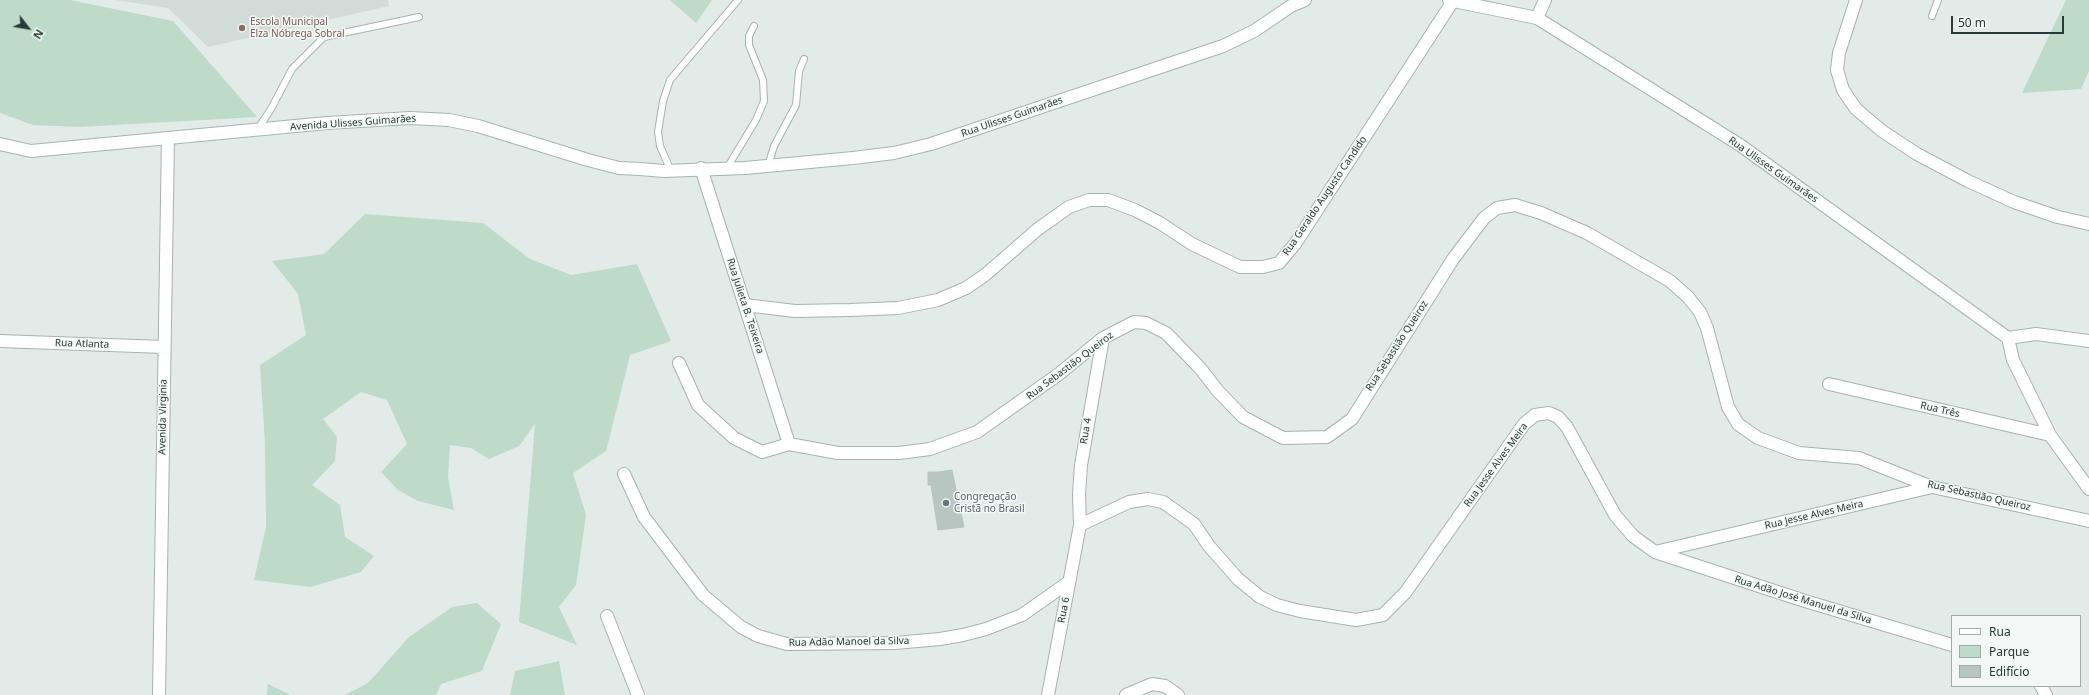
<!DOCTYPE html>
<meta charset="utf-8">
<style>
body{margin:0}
#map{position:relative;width:2089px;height:695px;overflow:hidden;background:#e3ebe8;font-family:"Noto Sans",sans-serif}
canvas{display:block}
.legend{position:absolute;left:1951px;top:615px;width:130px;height:72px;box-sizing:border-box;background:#f3f8f6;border:1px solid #a0acaa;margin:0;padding:5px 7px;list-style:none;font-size:12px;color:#243b37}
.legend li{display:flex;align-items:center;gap:8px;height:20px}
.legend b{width:20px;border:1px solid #a0acaa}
.north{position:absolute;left:8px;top:8px;width:40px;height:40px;-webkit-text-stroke:3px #f3f8f6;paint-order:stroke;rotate:121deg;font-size:11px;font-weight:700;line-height:16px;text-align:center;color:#243b37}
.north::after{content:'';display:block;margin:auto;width:14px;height:18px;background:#243b37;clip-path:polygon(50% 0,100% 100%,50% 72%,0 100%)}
.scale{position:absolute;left:1951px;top:16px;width:113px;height:18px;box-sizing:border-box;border:2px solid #243b37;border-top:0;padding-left:5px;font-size:12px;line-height:14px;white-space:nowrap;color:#243b37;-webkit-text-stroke:3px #f3f8f6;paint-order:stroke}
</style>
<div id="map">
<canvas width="2089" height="695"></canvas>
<ul class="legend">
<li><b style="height:5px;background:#fff"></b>Rua</li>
<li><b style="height:11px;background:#bedac8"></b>Parque</li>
<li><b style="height:11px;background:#b8c6c1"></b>Edifício</li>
</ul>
<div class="north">N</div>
<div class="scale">50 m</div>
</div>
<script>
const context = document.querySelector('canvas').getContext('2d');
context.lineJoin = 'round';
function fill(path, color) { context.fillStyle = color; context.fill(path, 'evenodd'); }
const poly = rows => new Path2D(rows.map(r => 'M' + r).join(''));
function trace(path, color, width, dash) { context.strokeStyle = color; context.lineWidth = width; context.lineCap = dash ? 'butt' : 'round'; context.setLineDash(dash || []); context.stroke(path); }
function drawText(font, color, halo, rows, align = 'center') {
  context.font = font + ' "Noto Sans",sans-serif'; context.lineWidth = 3; context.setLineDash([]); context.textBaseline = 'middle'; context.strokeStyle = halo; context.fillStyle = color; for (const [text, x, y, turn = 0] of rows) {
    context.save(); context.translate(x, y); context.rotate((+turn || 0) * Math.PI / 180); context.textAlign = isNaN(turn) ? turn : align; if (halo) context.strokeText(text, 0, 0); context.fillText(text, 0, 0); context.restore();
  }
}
fill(poly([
 [115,0,388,0,389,6,208,47,168,8]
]), '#d1dbd7');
fill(poly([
 [0,0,70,0,173,21,257,117,79,127,33,125,0,113],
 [670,0,712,0,696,23],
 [2066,0,2089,0,2089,71,2081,89,2022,93],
 [365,214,483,223,530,259,571,275,637,264,671,341,630,355,606,451,573,473,586,515,576,585,559,607,577,645,519,622,535,424,519,446,489,459,471,448,450,445,448,477,454,510,418,501,398,490,381,472,407,444,387,400,361,392,323,419,337,437,335,461,312,485,340,505,345,537,374,556,361,572,310,587,254,580,266,527,265,443,260,365,306,335,298,294,272,261,324,254],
 [477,603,501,624,482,671,441,684,436,695,345,695,368,683,409,637,452,607],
 [559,661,565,695,510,695,515,671],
 [268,684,291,695,267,695]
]), '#bedac8');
const building = poly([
 [952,470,964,527,938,530,931,485,928,485,928,472,939,472,952,470]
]);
fill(building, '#b8c6c1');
trace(building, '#b6c4c0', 1);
const lane = poly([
 [1932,16,1938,0],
 [257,130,271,109,292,69,324,37,419,17],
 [768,166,774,146,796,105,799,71,804,59],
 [727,168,756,120,764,101,763,80,749,45,749,36,754,26],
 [671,171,660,146,658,132,663,101,670,80,738,0]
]);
const street = poly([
 [1856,0,1839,53,1837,70,1843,90,1856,109,1882,131,1917,154,1968,181,2014,202,2058,217,2089,224],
 [1537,18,1545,0],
 [701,168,789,444],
 [745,305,795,311,850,310,898,308,938,300,966,288,985,275,1038,229,1069,207,1089,200,1108,200,1135,210,1160,223,1192,244,1240,267,1263,267,1279,263,1295,244,1453,1],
 [2008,338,2013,360,2050,435,2089,489],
 [0,341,164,347],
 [679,363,698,405,734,438,762,452,789,444,838,453,899,453,930,449,977,432,1059,374,1103,338,1134,322,1146,323,1166,333,1200,368,1217,390,1243,417,1283,438,1327,437,1352,419,1453,259,1484,218,1497,208,1515,205,1541,213,1587,233,1670,281,1688,297,1700,312,1707,328,1728,407,1738,424,1758,438,1799,453,1859,458,1932,487,2089,521],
 [1829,384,2050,435],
 [624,474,644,517,703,595,741,627,758,636,787,644,895,643,940,639,963,635,986,629,1022,615,1069,582],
 [1080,525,1129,502,1148,499,1163,502,1194,524,1209,546,1238,579,1260,597,1277,605,1300,611,1356,620,1383,615,1405,593,1524,424,1535,415,1549,413,1558,417,1567,427,1615,515,1633,536,1655,552,1805,601,1952,645],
 [1655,552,1932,487],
 [607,616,638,695],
 [2041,686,2046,695],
 [159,695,168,138],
 [1048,695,1080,525,1079,494,1081,465,1103,338],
 [1126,695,1152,684,1165,686,1178,695]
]);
const secondary = poly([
 [1449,0,1537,18,1740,145,2008,338,2036,334,2089,341],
 [0,144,31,151,327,123,410,118,449,120,478,126,588,160,619,168,640,169,664,171,745,168,853,158,894,153,931,144,1223,46,1254,31,1291,6,1305,0]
]);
trace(lane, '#a6b3af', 8);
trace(street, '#a6b3af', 14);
trace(secondary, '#a2b6b1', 14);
trace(lane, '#fff', 6);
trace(street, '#fff', 12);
trace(secondary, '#fff', 12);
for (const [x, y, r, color] of [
 [242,28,4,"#8d6e63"],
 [946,503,4,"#6b7280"]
]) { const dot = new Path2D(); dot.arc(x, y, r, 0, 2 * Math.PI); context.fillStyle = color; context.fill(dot); trace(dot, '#f3f8f6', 1.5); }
drawText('10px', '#785e54', '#f3f8f6', [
 ["Escola Municipal",250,22],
 ["Elza Nóbrega Sobral",250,34]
], 'left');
drawText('10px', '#243b37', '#f3f8f6', [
 ["Rua Ulisses Guimarães",1012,117,-19],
 ["Avenida Ulisses Guimarães",353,123,-4],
 ["Rua Ulisses Guimarães",1773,170,35],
 ["Rua Geraldo Augusto Candido",1325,196,-56],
 ["Rua Julieta B. Teixeira",745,306,72],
 ["Rua Atlanta",82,344,2],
 ["Rua Sebastião Queiroz",1397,346,-57],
 ["Rua Sebastião Queiroz",1070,366,-37],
 ["Rua Três",1940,410,13],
 ["Avenida Virginia",163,417,-89],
 ["Rua 4",1086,431,-81],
 ["Rua Jesse Alves Meira",1496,465,-54],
 ["Rua Sebastião Queiroz",1979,496,13],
 ["Rua Jesse Alves Meira",1814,515,-13],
 ["Rua Adão José Manuel da Silva",1803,600,17],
 ["Rua 6",1064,610,-79],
 ["Rua Adão Manoel da Silva",849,642,-1]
]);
drawText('10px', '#5b616d', '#f3f8f6', [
 ["Congregação",954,497],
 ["Cristã no Brasil",954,509]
], 'left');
</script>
